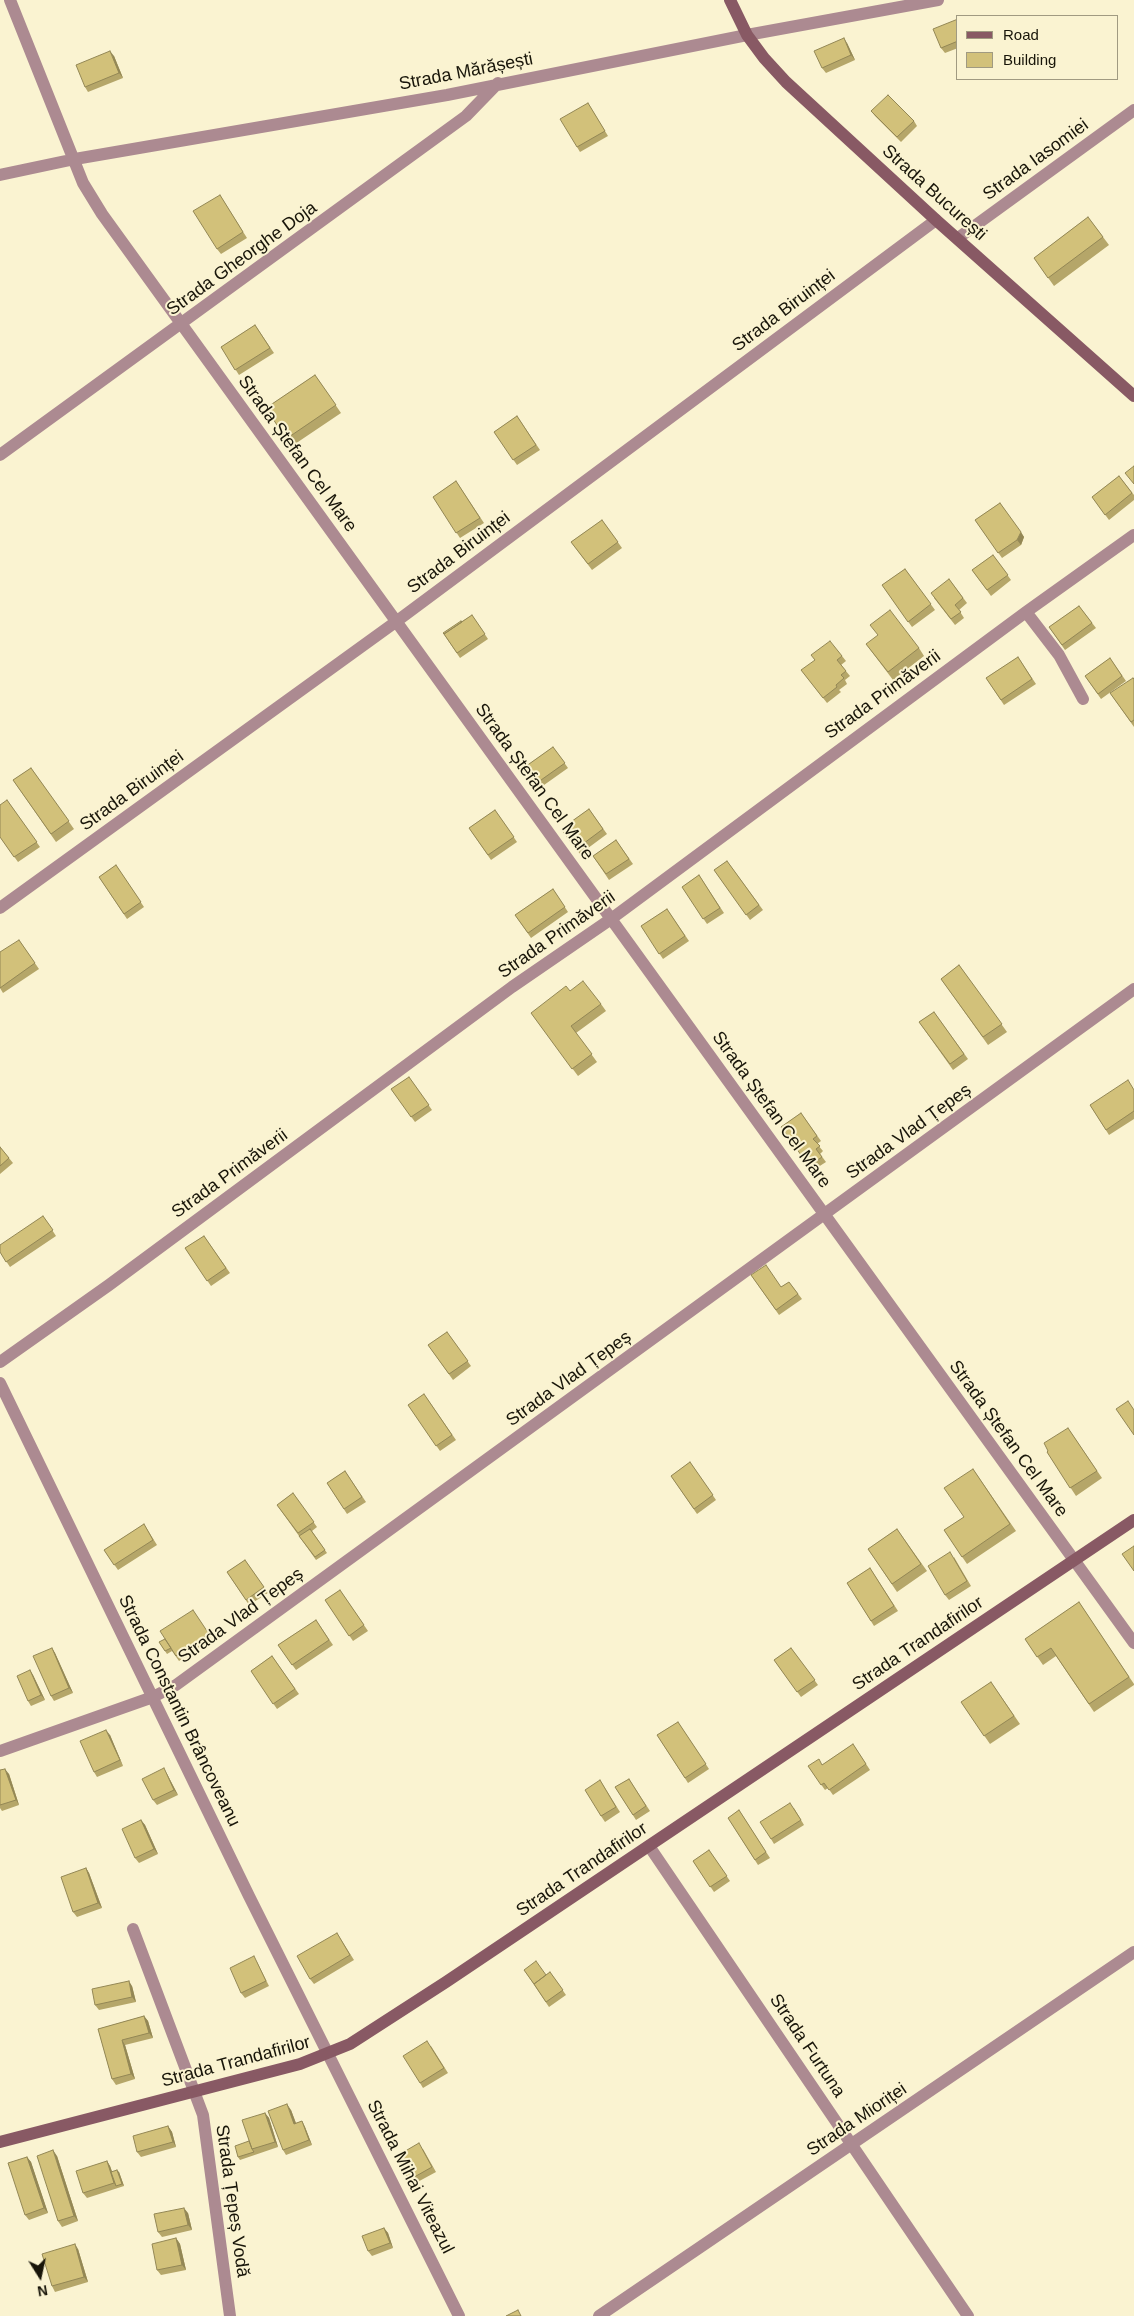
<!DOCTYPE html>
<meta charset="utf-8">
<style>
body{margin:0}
#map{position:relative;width:1134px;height:2316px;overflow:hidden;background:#faf3d1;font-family:Helvetica,sans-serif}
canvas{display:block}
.legend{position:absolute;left:956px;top:15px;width:162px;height:65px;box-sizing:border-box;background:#faf3d1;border:1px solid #a09a81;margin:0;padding:6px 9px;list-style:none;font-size:15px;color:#181509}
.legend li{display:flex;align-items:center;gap:10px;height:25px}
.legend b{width:25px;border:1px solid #a09a81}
.north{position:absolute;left:15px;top:2251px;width:50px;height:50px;-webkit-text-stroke:4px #faf3d1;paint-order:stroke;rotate:170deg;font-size:14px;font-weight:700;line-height:20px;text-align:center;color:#181509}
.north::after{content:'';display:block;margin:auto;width:18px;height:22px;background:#181509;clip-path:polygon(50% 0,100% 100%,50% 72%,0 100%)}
</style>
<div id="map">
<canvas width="1134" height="2316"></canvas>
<ul class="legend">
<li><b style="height:6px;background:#885964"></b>Road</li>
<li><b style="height:14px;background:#d2c17a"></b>Building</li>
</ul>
<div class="north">N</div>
</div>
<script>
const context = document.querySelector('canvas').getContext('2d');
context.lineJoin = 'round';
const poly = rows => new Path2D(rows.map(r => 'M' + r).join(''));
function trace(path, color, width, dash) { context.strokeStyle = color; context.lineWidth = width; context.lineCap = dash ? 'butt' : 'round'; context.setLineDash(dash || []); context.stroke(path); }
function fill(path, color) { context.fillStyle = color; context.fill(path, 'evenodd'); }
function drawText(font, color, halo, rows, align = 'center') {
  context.font = font + ' Helvetica,sans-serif'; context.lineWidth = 4; context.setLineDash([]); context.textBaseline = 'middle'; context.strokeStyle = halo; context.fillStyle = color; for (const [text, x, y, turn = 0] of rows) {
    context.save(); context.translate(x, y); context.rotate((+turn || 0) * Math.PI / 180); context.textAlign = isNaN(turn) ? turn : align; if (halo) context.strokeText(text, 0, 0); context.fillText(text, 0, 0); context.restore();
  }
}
trace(poly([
 [10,0,83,183,102,214,1134,1643],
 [0,175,75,159,447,95,747,35,938,0],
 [958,238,1134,110],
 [0,455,466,116,498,83],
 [1026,612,1059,655,1083,699],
 [0,908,397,621,936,220],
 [0,1362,109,1285,512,987,611,919,1026,612,1134,535],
 [0,1383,249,1896,459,2316],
 [0,1751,153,1697,176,1685,1134,989],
 [649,1846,968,2316],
 [133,1929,203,2115,230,2316],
 [599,2316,1134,1952]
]), '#ac8a91', 12);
trace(poly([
 [730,0,747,35,764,58,786,82,936,220,1134,396],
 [0,2142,300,2064,350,2044,446,1982,1134,1520]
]), '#885964', 12);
fill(poly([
 [958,19,958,48,945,53,941,48],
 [847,43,855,60,826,73,822,68],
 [114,56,123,78,88,92,85,87],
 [588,103,608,136,580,152,577,147],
 [871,111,914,121,917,126,901,142,875,116],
 [220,195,247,238,221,254,217,249],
 [1088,217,1109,245,1054,286,1034,258],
 [255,325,274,353,239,375,221,347],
 [315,375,341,413,292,446,266,408],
 [517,416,540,450,517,465,494,432],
 [1119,476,1134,495,1134,500,1109,520,1092,497],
 [456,481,484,523,460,538,433,497],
 [1000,503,1024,537,1021,545,1002,558,975,520],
 [602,520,622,548,592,570,571,542],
 [993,555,1011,580,991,596,972,570],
 [905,569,935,610,912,627,882,585],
 [949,579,967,603,959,610,964,618,955,625,934,598],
 [1079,606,1096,628,1065,650,1049,627],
 [472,615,488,639,460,658,443,633],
 [866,644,919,648,924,656,893,680],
 [842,656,846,661,841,665,850,676,845,680,847,684,839,690,841,692,827,703,801,670],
 [1018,657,1036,684,1004,705,986,678],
 [1110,658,1126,681,1101,699,1085,676],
 [1134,679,1134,727,1110,693],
 [553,747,568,768,537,790,522,769],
 [31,768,74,829,56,842,13,780],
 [7,800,40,847,18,862,0,837],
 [589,809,607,834,580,854,561,829],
 [495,810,517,842,491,860,469,828],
 [616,840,633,864,609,880,593,856],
 [727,861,763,910,750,920,714,870],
 [116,865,144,907,127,919,99,877],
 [699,875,724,913,707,924,682,887],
 [553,889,568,912,531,938,515,915],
 [667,909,689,941,663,959,641,926],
 [19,940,39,969,3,993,0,988],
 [959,965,1007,1032,988,1045,941,979],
 [570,991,601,1004,606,1011,576,1033,597,1062,578,1076,531,1013],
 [934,1012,968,1059,953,1070,919,1022],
 [409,1077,432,1110,415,1122,391,1089],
 [1134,1090,1134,1119,1109,1135,1090,1105],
 [801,1113,821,1141,817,1144,823,1151,820,1154,826,1162,812,1171,781,1127],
 [0,1147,13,1163,0,1174],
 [43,1216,56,1236,10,1267,0,1252],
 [204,1236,230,1273,211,1286,185,1248],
 [751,1275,781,1287,789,1282,802,1299,779,1315],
 [447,1332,471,1366,453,1380,428,1345],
 [424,1394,456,1440,440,1451,408,1405],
 [1068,1428,1102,1478,1076,1496,1047,1452],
 [690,1462,716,1500,697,1514,671,1476],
 [973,1469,1016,1531,967,1564,944,1530,964,1517],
 [345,1471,366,1502,347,1514,327,1483],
 [293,1493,317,1527,312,1531,327,1553,316,1560,277,1505],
 [144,1524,157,1545,118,1570,104,1550],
 [897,1529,927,1571,897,1592,868,1549],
 [954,1557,971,1586,949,1600,945,1595],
 [245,1560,268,1593,249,1605,227,1572],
 [870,1568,898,1611,874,1626,847,1583],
 [340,1590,368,1631,353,1641,325,1600],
 [1079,1602,1134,1684,1134,1685,1094,1712,1056,1656,1043,1665,1025,1639],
 [193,1610,212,1640,179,1661,172,1651,167,1654,159,1642,165,1639],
 [316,1620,333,1645,296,1670,278,1645],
 [52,1648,55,1653,73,1693,54,1701,51,1696],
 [791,1648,818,1685,801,1697,774,1660],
 [272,1656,299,1694,277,1709,251,1671],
 [30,1670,33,1675,45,1700,31,1706,28,1701],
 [991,1682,1020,1724,990,1744,961,1702],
 [678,1722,709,1769,688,1783,657,1735],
 [110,1735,123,1766,97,1777,94,1772],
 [853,1744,870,1770,833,1795,828,1788,825,1790,808,1766,822,1765],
 [0,1770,9,1774,19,1805,2,1811,0,1808],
 [167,1774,178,1795,157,1805,153,1800],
 [629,1779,650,1811,636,1820,615,1787],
 [600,1780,620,1812,605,1822,601,1816],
 [794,1808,804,1825,774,1844,771,1839],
 [739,1810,770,1858,758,1865,728,1818],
 [141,1820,145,1825,158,1854,139,1863,135,1858],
 [709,1850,730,1881,714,1892,693,1861],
 [86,1868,89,1873,102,1908,77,1917,73,1912],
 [337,1933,354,1960,314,1984,310,1979],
 [257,1962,269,1986,245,1998,241,1993],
 [524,1970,546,1975,550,1972,566,1995,549,2007],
 [132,1986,136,2002,99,2010,95,2005],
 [144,2016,148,2021,153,2038,125,2045,135,2079,116,2085,112,2079,98,2029],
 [431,2046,448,2073,423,2088,420,2083],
 [291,2110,296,2123,302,2121,305,2127,312,2145,286,2155,283,2150],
 [265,2113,269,2118,278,2147,240,2160,238,2157,249,2141],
 [168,2126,172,2132,176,2147,141,2157,137,2152],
 [423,2149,436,2172,412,2185,409,2180],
 [57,2156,78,2221,62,2227,58,2221],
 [27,2157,31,2162,48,2213,29,2220,25,2215],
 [107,2161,110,2166,112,2172,119,2172,124,2186,87,2198,83,2193],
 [188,2213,192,2230,162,2237,158,2232],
 [384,2228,388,2233,393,2248,372,2256,368,2251],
 [176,2238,180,2244,186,2270,161,2275,157,2270],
 [78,2249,88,2282,55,2292,52,2286]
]), '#b5a669');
fill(poly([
 [844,38,847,43,855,60,851,55],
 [110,51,114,56,123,78,119,73],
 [1021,532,1024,537,1021,545,1017,540],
 [52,1648,55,1653,73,1693,69,1688],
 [30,1670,33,1675,45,1700,41,1695],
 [106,1730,110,1735,123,1766,120,1760],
 [164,1768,167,1774,178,1795,174,1790],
 [5,1769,9,1774,19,1805,16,1800],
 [141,1820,145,1825,158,1854,154,1849],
 [86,1868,89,1873,102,1908,98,1903],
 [129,1981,132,1986,136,2002,132,1997],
 [144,2016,148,2021,153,2038,149,2033],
 [122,2040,125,2045,135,2079,131,2074],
 [287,2104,291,2110,298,2129,294,2124],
 [265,2113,269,2118,278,2147,275,2142],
 [302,2121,305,2127,312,2145,309,2140],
 [168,2126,172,2132,176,2147,173,2142],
 [53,2150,57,2156,78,2221,74,2216],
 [27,2157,31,2162,48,2213,44,2208],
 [107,2161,110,2166,117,2185,116,2186,114,2183],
 [117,2170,119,2172,124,2186,122,2184],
 [184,2208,188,2213,192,2230,188,2225],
 [384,2228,388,2233,393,2248,390,2243],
 [176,2238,180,2244,186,2270,182,2265],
 [75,2244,78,2249,88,2282,84,2277]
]), '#938755');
const building = poly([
 [958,19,958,41,941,48,933,29,958,19],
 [844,38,851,55,822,68,814,51,844,38],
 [110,51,119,73,85,87,76,65,110,51],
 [888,95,914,121,897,137,871,111,888,95],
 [588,103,605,131,577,147,560,119,588,103],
 [220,195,243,232,217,249,193,211,220,195],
 [1088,217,1103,237,1048,278,1034,258,1088,217],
 [255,325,270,348,235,370,221,347,255,325],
 [315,375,336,405,286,439,266,408,315,375],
 [517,416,536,445,513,460,494,432,517,416],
 [1134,466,1134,484,1125,473,1134,466],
 [1119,476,1132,493,1105,515,1092,497,1119,476],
 [456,481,480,518,456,533,433,497,456,481],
 [1000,503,1021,532,1017,540,998,553,975,520,1000,503],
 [602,520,618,542,588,564,571,542,602,520],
 [993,555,1008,575,987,590,972,570,993,555],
 [905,569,931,604,908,622,882,585,905,569],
 [949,579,963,598,955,605,961,612,951,619,931,593,949,579],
 [1079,606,1092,623,1062,645,1049,627,1079,606],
 [890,610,919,648,888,672,866,644,878,635,870,625,890,610],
 [472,615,485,634,457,653,444,634,472,615],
 [461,621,462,622,444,634,443,633,461,621],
 [830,641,842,656,837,660,846,671,841,675,844,678,836,685,837,687,823,698,801,670,815,660,811,655,830,641],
 [1018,657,1032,679,1001,700,986,678,1018,657],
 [1110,658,1122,676,1098,694,1085,676,1110,658],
 [1133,678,1134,679,1134,720,1131,722,1110,693,1133,678],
 [553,747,565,763,534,785,522,769,553,747],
 [31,768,69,821,51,834,13,780,31,768],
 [7,800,37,842,14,857,0,837,0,805,7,800],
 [589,809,603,829,576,849,561,829,589,809],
 [495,810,514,837,488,855,469,828,495,810],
 [616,840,629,859,606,874,593,856,616,840],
 [727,861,759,905,746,915,714,870,727,861],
 [116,865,141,902,124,914,99,877,116,865],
 [699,875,720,908,703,919,682,887,699,875],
 [553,889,565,907,528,933,515,915,553,889],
 [667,909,685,936,659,954,641,926,667,909],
 [19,940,35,963,0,988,0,952,19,940],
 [959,965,1002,1024,983,1037,941,979,959,965],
 [583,981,601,1004,571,1026,592,1054,572,1069,531,1013,566,986,570,991,583,981],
 [934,1012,964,1054,950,1064,919,1022,934,1012],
 [409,1077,429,1105,411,1117,391,1089,409,1077],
 [1128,1080,1134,1090,1134,1111,1106,1130,1090,1105,1128,1080],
 [801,1113,817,1136,813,1139,820,1146,816,1149,822,1157,809,1166,781,1127,801,1113],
 [0,1147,9,1158,0,1166,0,1147],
 [43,1216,53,1230,6,1262,0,1252,0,1245,43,1216],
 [204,1236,226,1268,207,1281,185,1248,204,1236],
 [766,1265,781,1287,789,1282,798,1294,776,1310,751,1275,766,1265],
 [447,1332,468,1361,449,1374,428,1345,447,1332],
 [424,1394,452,1435,436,1446,408,1405,424,1394],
 [1128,1401,1134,1410,1134,1435,1116,1409,1128,1401],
 [1068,1428,1097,1471,1070,1488,1047,1452,1048,1451,1044,1443,1068,1428],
 [690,1462,713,1495,694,1509,671,1476,690,1462],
 [973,1469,1010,1524,962,1557,944,1530,964,1517,944,1488,973,1469],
 [345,1471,362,1497,344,1509,327,1483,345,1471],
 [293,1493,314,1522,298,1533,277,1505,293,1493],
 [144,1524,153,1540,114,1565,104,1550,144,1524],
 [310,1529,325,1550,315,1557,299,1536,310,1529],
 [897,1529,921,1564,892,1584,868,1549,897,1529],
 [1134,1546,1134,1571,1122,1554,1134,1546],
 [950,1552,967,1581,945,1595,928,1566,950,1552],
 [245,1560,264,1587,246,1600,227,1572,245,1560],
 [870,1568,894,1606,871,1621,847,1583,870,1568],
 [340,1590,364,1625,349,1636,325,1600,340,1590],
 [1079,1602,1129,1677,1089,1704,1051,1648,1037,1657,1025,1639,1079,1602],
 [193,1610,209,1634,176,1656,160,1631,193,1610],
 [316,1620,329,1640,292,1665,278,1645,316,1620],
 [165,1639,171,1648,165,1651,159,1642,165,1639],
 [52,1648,69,1688,51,1696,33,1656,52,1648],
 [791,1648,815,1680,797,1692,774,1660,791,1648],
 [272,1656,295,1689,273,1704,251,1671,272,1656],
 [30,1670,41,1695,28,1701,17,1676,30,1670],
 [991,1682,1014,1716,984,1736,961,1702,991,1682],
 [678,1722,706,1764,685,1778,657,1735,678,1722],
 [106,1730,120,1760,94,1772,80,1741,106,1730],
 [853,1744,866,1764,829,1790,824,1783,821,1785,808,1766,819,1759,822,1765,853,1744],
 [164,1768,174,1790,153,1800,142,1779,164,1768],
 [5,1769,16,1800,0,1805,0,1770,5,1769],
 [629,1779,646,1806,633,1815,615,1787,629,1779],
 [600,1780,616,1807,601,1816,585,1790,600,1780],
 [790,1803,801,1820,771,1839,760,1822,790,1803],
 [739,1810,766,1852,755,1860,728,1818,739,1810],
 [141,1820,154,1849,135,1858,122,1829,141,1820],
 [709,1850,727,1876,710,1887,693,1861,709,1850],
 [86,1868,98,1903,73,1912,61,1877,86,1868],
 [337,1933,350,1955,310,1979,297,1956,337,1933],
 [254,1956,266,1981,241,1993,230,1968,254,1956],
 [536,1961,546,1975,534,1984,524,1970,536,1961],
 [550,1972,563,1990,546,2002,534,1984,550,1972],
 [129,1981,132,1997,95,2005,92,1989,129,1981],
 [144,2016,149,2033,122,2040,131,2074,112,2079,98,2029,144,2016],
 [427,2041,444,2068,420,2083,403,2056,427,2041],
 [287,2104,294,2124,302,2121,309,2140,283,2150,268,2111,287,2104],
 [265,2113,275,2142,252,2149,242,2120,265,2113],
 [168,2126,173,2142,137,2152,133,2136,168,2126],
 [249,2141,252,2149,254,2152,238,2157,235,2146,249,2141],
 [419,2143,432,2167,409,2180,395,2157,419,2143],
 [53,2150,74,2216,58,2221,37,2156,53,2150],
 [27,2157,44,2208,25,2215,8,2163,27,2157],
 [107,2161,114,2183,83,2193,76,2171,107,2161],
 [117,2170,122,2184,116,2186,111,2172,117,2170],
 [184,2208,188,2225,158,2232,154,2214,184,2208],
 [384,2228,390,2243,368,2251,362,2236,384,2228],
 [176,2238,182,2265,157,2270,152,2244,176,2238],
 [75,2244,84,2277,52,2286,42,2254,75,2244],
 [518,2310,521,2316,506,2316,518,2310]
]);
fill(building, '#d2c17a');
trace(building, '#938755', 1);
drawText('18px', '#181509', '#faf3d1', [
 ["Strada Mărășești",466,72,-11],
 ["Strada Iasomiei",1036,160,-36],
 ["Strada București",934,193,42],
 ["Strada Gheorghe Doja",242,259,-36],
 ["Strada Biruinței",784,311,-37],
 ["Strada Ștefan Cel Mare",297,454,54],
 ["Strada Biruinței",459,553,-37],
 ["Strada Primăverii",883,695,-36],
 ["Strada Ștefan Cel Mare",534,782,54],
 ["Strada Biruinței",132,791,-36],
 ["Strada Primăverii",557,935,-35],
 ["Strada Ștefan Cel Mare",771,1110,54],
 ["Strada Vlad Țepeș",909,1132,-36],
 ["Strada Primăverii",230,1174,-36],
 ["Strada Vlad Țepeș",569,1379,-36],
 ["Strada Ștefan Cel Mare",1008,1439,54],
 ["Strada Vlad Țepeș",241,1616,-36],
 ["Strada Trandafirilor",918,1644,-34],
 ["Strada Constantin Brâncoveanu",179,1711,64],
 ["Strada Trandafirilor",582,1870,-34],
 ["Strada Furtuna",807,2046,56],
 ["Strada Trandafirilor",236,2062,-15],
 ["Strada Mioriței",857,2120,-34],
 ["Strada Mihai Viteazul",410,2177,63],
 ["Strada Țepeș Vodă",232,2201,82]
]);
</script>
